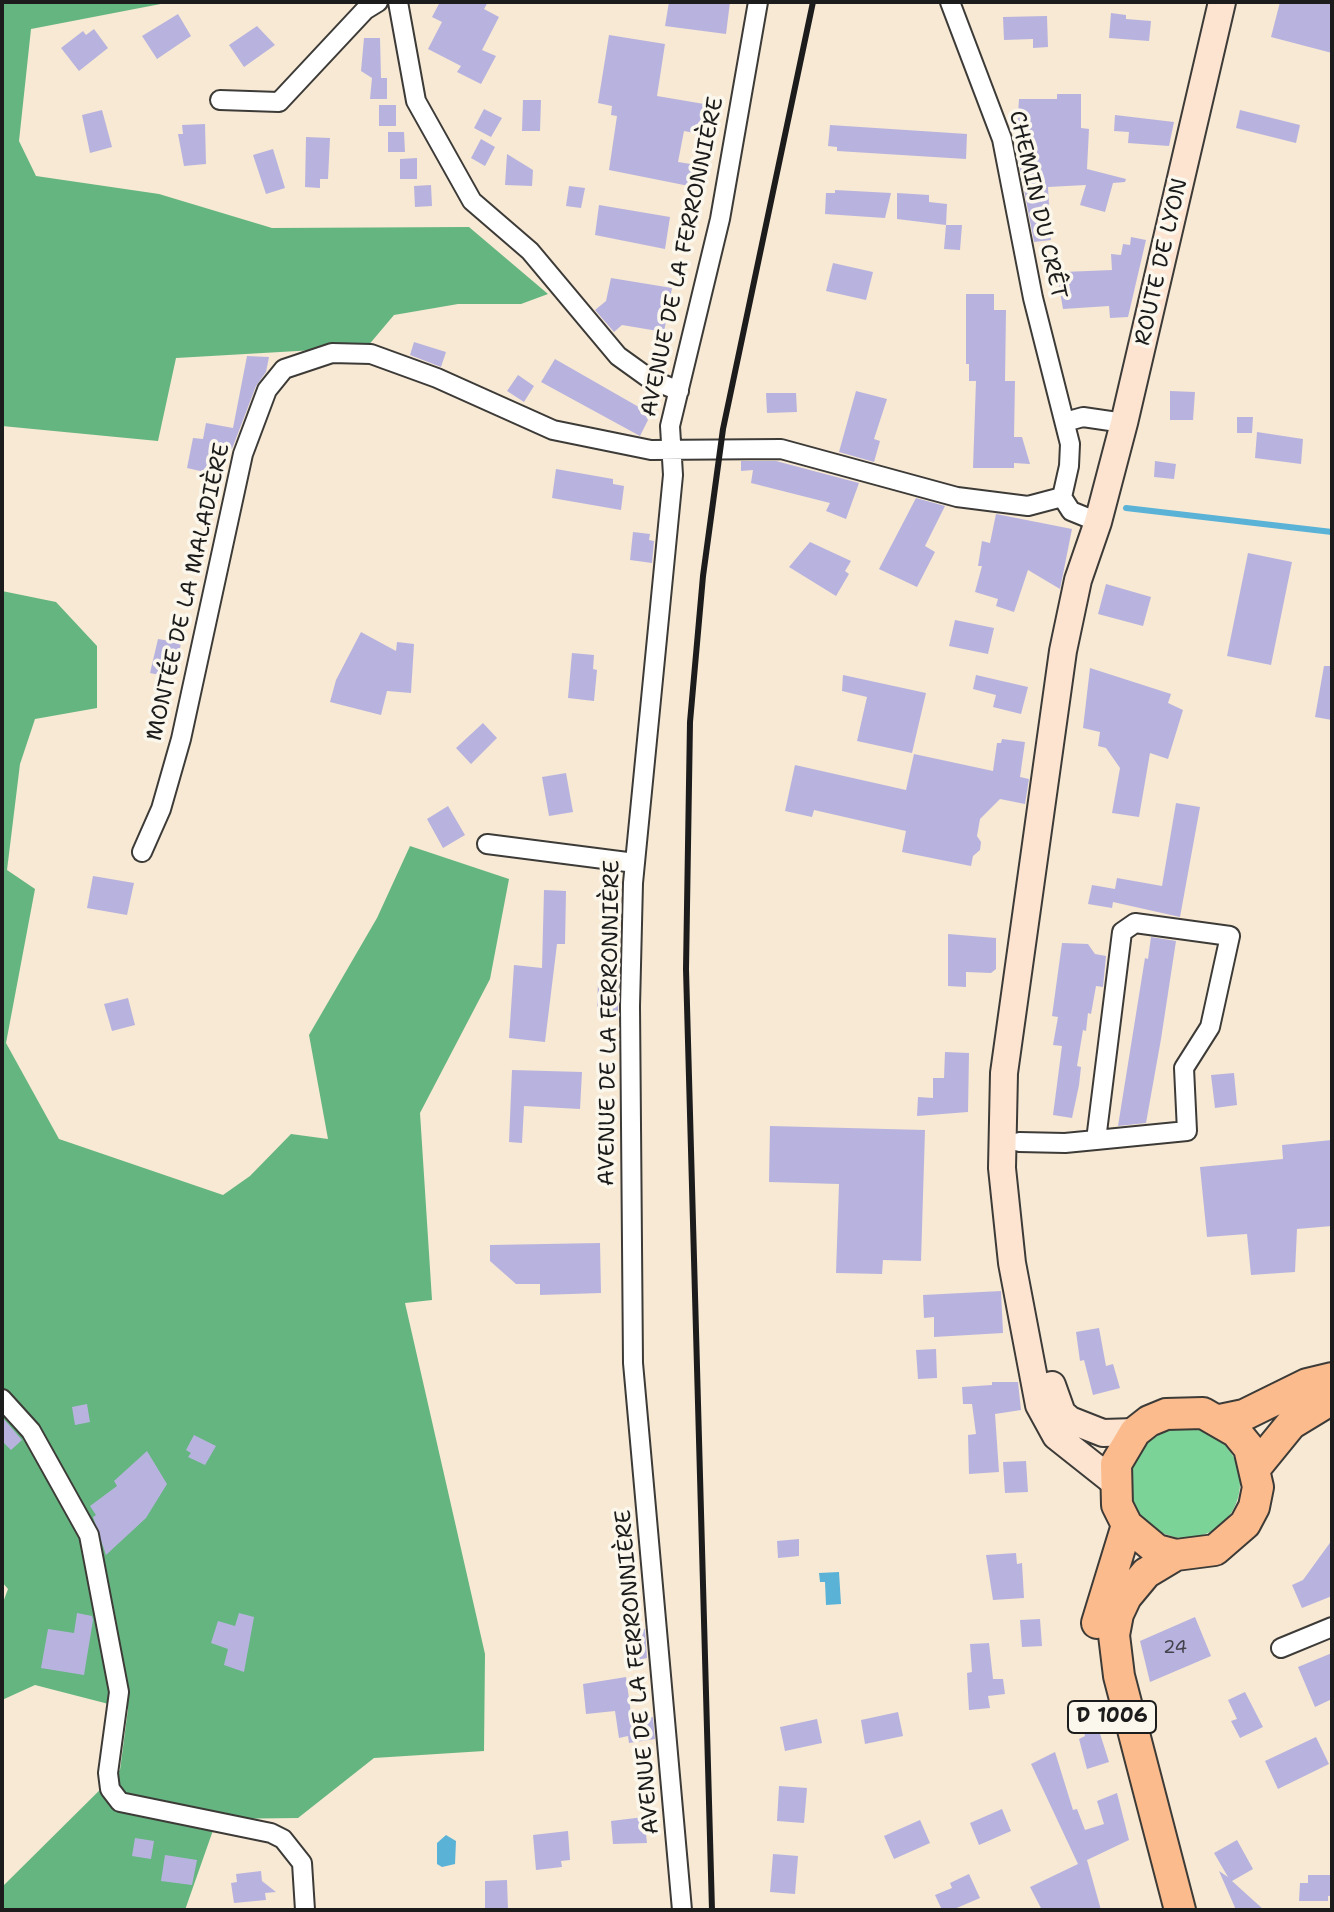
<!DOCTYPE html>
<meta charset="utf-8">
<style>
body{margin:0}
#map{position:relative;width:1334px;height:1912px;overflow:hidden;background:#f7e9d4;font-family:"Shantell Sans",sans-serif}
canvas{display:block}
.frame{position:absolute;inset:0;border:4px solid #1c1c1c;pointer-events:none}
</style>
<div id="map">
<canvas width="1334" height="1912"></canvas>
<div class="frame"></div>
</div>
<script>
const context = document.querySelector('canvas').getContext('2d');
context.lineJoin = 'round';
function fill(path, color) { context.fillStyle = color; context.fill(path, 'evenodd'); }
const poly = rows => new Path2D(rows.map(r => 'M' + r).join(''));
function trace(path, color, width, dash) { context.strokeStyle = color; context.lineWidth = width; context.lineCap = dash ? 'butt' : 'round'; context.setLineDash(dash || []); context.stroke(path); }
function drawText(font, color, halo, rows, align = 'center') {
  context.font = font + ' "Shantell Sans",sans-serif'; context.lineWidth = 7; context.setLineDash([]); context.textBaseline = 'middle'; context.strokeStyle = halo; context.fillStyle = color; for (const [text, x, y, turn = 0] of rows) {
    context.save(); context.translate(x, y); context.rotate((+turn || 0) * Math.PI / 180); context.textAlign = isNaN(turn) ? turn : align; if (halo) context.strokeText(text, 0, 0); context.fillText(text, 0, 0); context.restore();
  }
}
fill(poly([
 '1130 1483a55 55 0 1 1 110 0a55 55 0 1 1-110 0Z'
]), '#7cd397');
fill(poly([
 [2,2,171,2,31,29,19,141,36,176,159,194,272,228,469,227,548,294,521,304,458,304,394,315,367,347,176,358,158,441,2,426],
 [2,591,56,602,97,646,97,708,35,719,20,764,7,870,35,889,6,1043,59,1139,223,1195,250,1176,291,1134,328,1139,309,1035,377,918,410,846,509,879,490,979,420,1113,432,1300,405,1303,485,1654,484,1751,374,1758,298,1818,217,1819,185,1910,2,1910,2,1887,120,1770,128,1709,35,1685,2,1700,2,1605,8,1589,2,1582]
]), '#65b580');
fill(poly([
 [839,1572,841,1604,826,1605,825,1582,820,1582,819,1573],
 [446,1835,456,1841,455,1864,442,1867,437,1864,437,1843]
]), '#5ab2d7');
trace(poly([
 [1126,508,1332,532]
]), '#5ab2d7', 6);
fill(poly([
 [440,2,488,2,484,9,499,17,482,50,496,56,481,84,457,72,461,66,428,49,442,22,432,17],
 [669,2,730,2,726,34,665,26],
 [1280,2,1332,2,1332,53,1271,37],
 [1111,13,1126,15,1126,19,1151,21,1149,41,1109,38],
 [178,14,191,36,157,59,142,36],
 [1047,16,1048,47,1033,48,1033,39,1004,40,1003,17],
 [257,26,275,45,244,67,229,45],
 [94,29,108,48,79,71,61,48,83,31,86,35],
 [609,35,665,44,657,96,716,106,710,136,684,131,678,162,697,165,694,187,609,170,617,116,611,115,612,106,598,103],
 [364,38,380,38,381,78,387,78,387,99,370,99,372,78,361,71],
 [1057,94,1081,94,1081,128,1089,129,1087,169,1126,179,1125,182,1113,183,1105,212,1080,205,1086,185,1048,187,1051,240,1034,242,1016,148,1019,99,1057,99],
 [523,100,541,100,540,131,522,131],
 [379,105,396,105,396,126,379,126],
 [484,109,502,118,491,137,474,128],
 [102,110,112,147,90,153,82,115],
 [1240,110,1300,125,1296,143,1236,128],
 [1115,115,1174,122,1169,146,1128,143,1129,132,1114,131],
 [205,124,206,164,184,166,178,134,183,134,182,125],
 [830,125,967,134,966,159,837,151,837,147,828,146],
 [388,132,404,132,405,152,388,152],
 [306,137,330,138,328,179,320,179,320,188,305,187],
 [481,139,495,147,485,166,471,158],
 [273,149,285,188,266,194,253,155],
 [507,154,533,170,532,186,505,185],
 [417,158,417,179,400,179,400,159],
 [431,185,432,206,415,207,414,186],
 [569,186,585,188,581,208,566,206],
 [835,190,891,193,885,218,825,214,826,193,835,193],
 [897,193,929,195,929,202,947,204,946,225,897,219],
 [599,205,670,217,665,249,595,235],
 [946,225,962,225,960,250,944,249],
 [1131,237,1146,240,1128,317,1110,318,1109,306,1063,309,1059,286,1063,272,1112,270,1111,254,1121,255,1123,244,1130,245],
 [833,263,873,272,866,300,826,291],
 [611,278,672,288,664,332,622,325,614,332,595,310,606,301],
 [966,294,994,294,994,310,1006,310,1005,381,1015,381,1014,437,1022,437,1030,464,1014,463,1014,468,973,468,976,381,969,381,969,364,966,364],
 [414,342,446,352,441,367,410,355],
 [247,356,269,357,266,372,256,386,232,449,215,445,209,473,187,468,193,438,203,439,206,423,233,428],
 [555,359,644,410,648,420,640,436,541,382],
 [518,375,534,386,524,402,507,391],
 [856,391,887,399,874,439,880,441,874,462,839,452],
 [1170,391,1195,392,1193,420,1170,420],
 [766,393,796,393,797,412,767,413],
 [1237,417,1253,417,1252,433,1237,433],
 [1257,432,1303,439,1301,464,1255,458],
 [741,461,776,461,859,483,846,519,826,511,830,503,751,483,753,470,741,471],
 [1155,461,1176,464,1174,479,1154,477],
 [556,469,613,479,613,484,624,486,621,510,552,498],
 [916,498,945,506,925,546,935,552,917,587,879,569],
 [996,514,1072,529,1060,589,1028,570,1014,612,996,606,998,599,975,592,982,566,978,566,982,541,990,543],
 [633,532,650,534,649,540,654,541,652,563,630,560],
 [810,542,851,561,845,571,849,574,836,596,789,567],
 [1248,553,1292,562,1271,665,1227,656],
 [1106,584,1151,597,1143,626,1098,614],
 [955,620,994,628,988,654,949,646],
 [361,632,396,651,397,642,414,644,411,693,387,691,381,715,330,702,336,680],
 [158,639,181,643,174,678,150,673],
 [572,653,594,655,593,669,597,670,594,701,568,698],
 [1324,666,1332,666,1332,720,1315,717],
 [1090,668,1171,694,1168,703,1183,710,1168,759,1150,753,1139,817,1112,813,1120,768,1106,748,1098,746,1100,732,1083,728],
 [843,675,926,693,912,753,857,741,867,697,842,691],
 [976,675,1028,687,1021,714,993,707,996,695,973,689],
 [483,723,497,738,471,764,456,748],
 [1002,739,1025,742,1020,777,1029,779,1025,804,1000,799,980,819,977,836,981,842,980,850,973,856,971,866,902,852,906,831,814,810,812,817,785,811,795,765,906,790,914,754,993,771,997,743,1001,743],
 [566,773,573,812,549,816,542,777],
 [1176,803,1200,807,1180,917,1113,902,1112,908,1088,904,1092,885,1115,889,1117,878,1162,886],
 [448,806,465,835,443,848,427,819],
 [93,876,134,883,127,915,87,908],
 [544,890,566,891,565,944,557,944,545,1042,509,1038,514,965,542,968],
 [948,934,996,938,996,969,991,973,966,972,966,987,948,986],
 [1151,937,1176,941,1161,1039,1146,1123,1118,1126,1145,958,1148,959],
 [1062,943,1088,944,1095,954,1106,956,1103,987,1096,986,1091,1014,1088,1013,1086,1031,1083,1030,1077,1066,1081,1067,1079,1085,1072,1118,1053,1115,1062,1046,1053,1045,1058,1017,1052,1016],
 [619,979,618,1011,597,1011,598,980],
 [128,998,135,1025,112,1031,104,1004],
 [945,1052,969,1053,968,1112,917,1116,918,1097,933,1098,933,1078,944,1078],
 [512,1070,582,1072,580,1109,524,1106,522,1143,509,1142],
 [1234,1073,1237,1105,1215,1108,1211,1075],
 [770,1126,925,1130,921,1261,883,1260,882,1274,836,1273,839,1184,769,1182],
 [1332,1140,1332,1226,1297,1229,1295,1272,1251,1275,1247,1234,1207,1237,1200,1167,1283,1159,1282,1145],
 [600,1243,601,1293,540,1295,540,1284,516,1284,490,1261,490,1245],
 [1001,1291,1003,1333,934,1337,934,1317,924,1318,923,1295],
 [1099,1328,1106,1366,1113,1364,1120,1388,1093,1395,1084,1360,1080,1361,1076,1332],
 [936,1349,937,1378,918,1379,916,1350],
 [992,1382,1018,1382,1021,1410,995,1414,999,1472,969,1474,968,1435,976,1434,972,1404,963,1404,962,1387,992,1385],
 [87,1404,90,1422,75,1425,72,1407],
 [2,1417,22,1440,11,1450,2,1441],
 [194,1435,216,1446,205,1465,188,1457,191,1453,186,1450],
 [147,1451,167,1484,146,1518,106,1555,93,1517,96,1515,90,1506,117,1486,114,1481],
 [1026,1461,1028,1492,1005,1493,1003,1462],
 [799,1539,799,1556,778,1558,777,1541],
 [1332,1540,1332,1596,1302,1608,1292,1585,1303,1580],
 [1016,1553,1017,1564,1022,1563,1024,1598,993,1600,986,1555],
 [77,1613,92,1616,93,1620,84,1675,41,1668,48,1629,74,1633],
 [239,1613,254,1617,244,1672,224,1665,228,1649,211,1643,218,1621,235,1626],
 [1195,1617,1211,1656,1150,1682,1140,1641],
 [1040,1619,1042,1646,1022,1647,1020,1620],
 [645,1629,647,1658,632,1661,629,1631],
 [989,1643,993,1679,1003,1679,1005,1694,988,1696,990,1708,969,1710,967,1673,972,1672,970,1644],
 [1332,1653,1332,1699,1315,1707,1298,1667],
 [626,1677,632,1720,653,1717,655,1739,629,1743,628,1736,619,1738,615,1711,586,1714,583,1684],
 [1245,1692,1263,1727,1240,1738,1231,1721,1237,1719,1228,1700],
 [898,1712,903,1736,865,1744,861,1720],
 [817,1719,822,1743,785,1751,780,1727],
 [1097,1724,1109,1762,1087,1769,1079,1739,1085,1736,1083,1729],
 [1316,1737,1329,1764,1278,1789,1265,1761],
 [1055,1752,1073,1810,1077,1809,1085,1830,1104,1824,1097,1801,1117,1793,1129,1840,1087,1860,1101,1910,1042,1910,1030,1887,1078,1864,1031,1764],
 [779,1786,807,1788,804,1823,777,1821],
 [1002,1809,1011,1831,979,1845,970,1823],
 [644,1817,647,1843,613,1844,611,1821],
 [920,1820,930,1843,894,1859,884,1836],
 [568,1831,570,1860,561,1861,562,1867,536,1870,533,1835],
 [135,1838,154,1841,151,1859,132,1856],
 [1237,1840,1253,1869,1232,1881,1264,1910,1236,1910,1219,1871,1228,1877,1214,1853],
 [773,1854,798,1856,795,1894,770,1892],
 [165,1855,197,1860,192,1885,161,1881],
 [261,1871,262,1881,276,1892,265,1893,266,1900,234,1903,231,1883,237,1882,236,1874],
 [969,1874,980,1898,952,1910,942,1910,935,1895,952,1888,950,1883],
 [1308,1875,1332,1875,1332,1896,1328,1896,1328,1901,1299,1901,1300,1883,1308,1883],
 [507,1880,508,1910,485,1910,485,1881]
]), '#b8b3de');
const street = poly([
 [398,2,416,101,472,201,530,251,618,356,650,379,679,391],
 [950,2,1002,139,1033,298,1070,444,1069,466,1062,497],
 [220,100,279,102,365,10,378,2],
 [1065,422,1083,417,1124,423],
 [1062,497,1071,511,1098,522],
 [487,844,635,863],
 [142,852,161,809,181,739,243,454,267,390,284,369,332,353,371,354,437,378,553,430,651,450,781,449,957,497,1028,506,1062,497],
 [1019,1142,1065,1143,1096,1140,1187,1131,1184,1068,1210,1027,1230,936,1135,923,1122,932,1096,1140],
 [2,1399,31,1431,89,1535,119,1692,108,1773,110,1789,120,1802,271,1833,283,1839,302,1863,305,1910],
 [1281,1648,1332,1627],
 [682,1910,633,1363,630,1006,633,883,673,475,670,426,720,219,758,2]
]);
const secondary = poly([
 [1052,1385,1062,1413,1070,1420,1103,1433,1135,1432],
 [1114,1482,1056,1436,1039,1405,1012,1263,1002,1168,1004,1073,1063,651,1078,580,1098,522,1124,423,1222,2]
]);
const primary = poly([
 [1220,1420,1244,1415,1307,1384,1332,1378],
 [1256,1467,1291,1424,1332,1399],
 [1176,1555,1157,1550,1127,1525,1117,1505,1116,1464,1135,1432,1149,1421,1166,1414,1203,1413,1236,1432,1249,1448,1258,1487,1254,1507,1245,1524,1215,1550,1176,1555,1146,1573,1126,1597,1118,1614,1114,1635,1119,1676,1180,1910],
 [1097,1623,1127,1525]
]);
trace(street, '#3d3b38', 22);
trace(secondary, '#3d3b38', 30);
trace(primary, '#3d3b38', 34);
trace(street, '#fff', 18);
trace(secondary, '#fde4d1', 26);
trace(primary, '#fbbb8c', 30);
trace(poly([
 [712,1910,686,969,690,722,703,576,723,429,813,2]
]), '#1c1c1c', 6);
drawText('18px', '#43424c', null, [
 ["24",1175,1648]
]);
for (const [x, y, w] of [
 [1112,1717,88]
]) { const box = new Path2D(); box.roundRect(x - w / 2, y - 16, w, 32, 6); context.fillStyle = '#fbf7ec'; context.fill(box); trace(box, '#1c1c1c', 2); }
drawText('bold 20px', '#1c1c1c', null, [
 ["D 1006",1112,1717]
]);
drawText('22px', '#1c1c1c', '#fbf7ec', [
 ["CHEMIN DU CRÊT",1037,205,77],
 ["AVENUE DE LA FERRONNIÈRE",683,257,-78],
 ["ROUTE DE LYON",1162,262,-77],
 ["MONTÉE DE LA MALADIÈRE",189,592,-77],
 ["AVENUE DE LA FERRONNIÈRE",610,1023,-89],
 ["AVENUE DE LA FERRONNIÈRE",638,1672,-95]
]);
</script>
